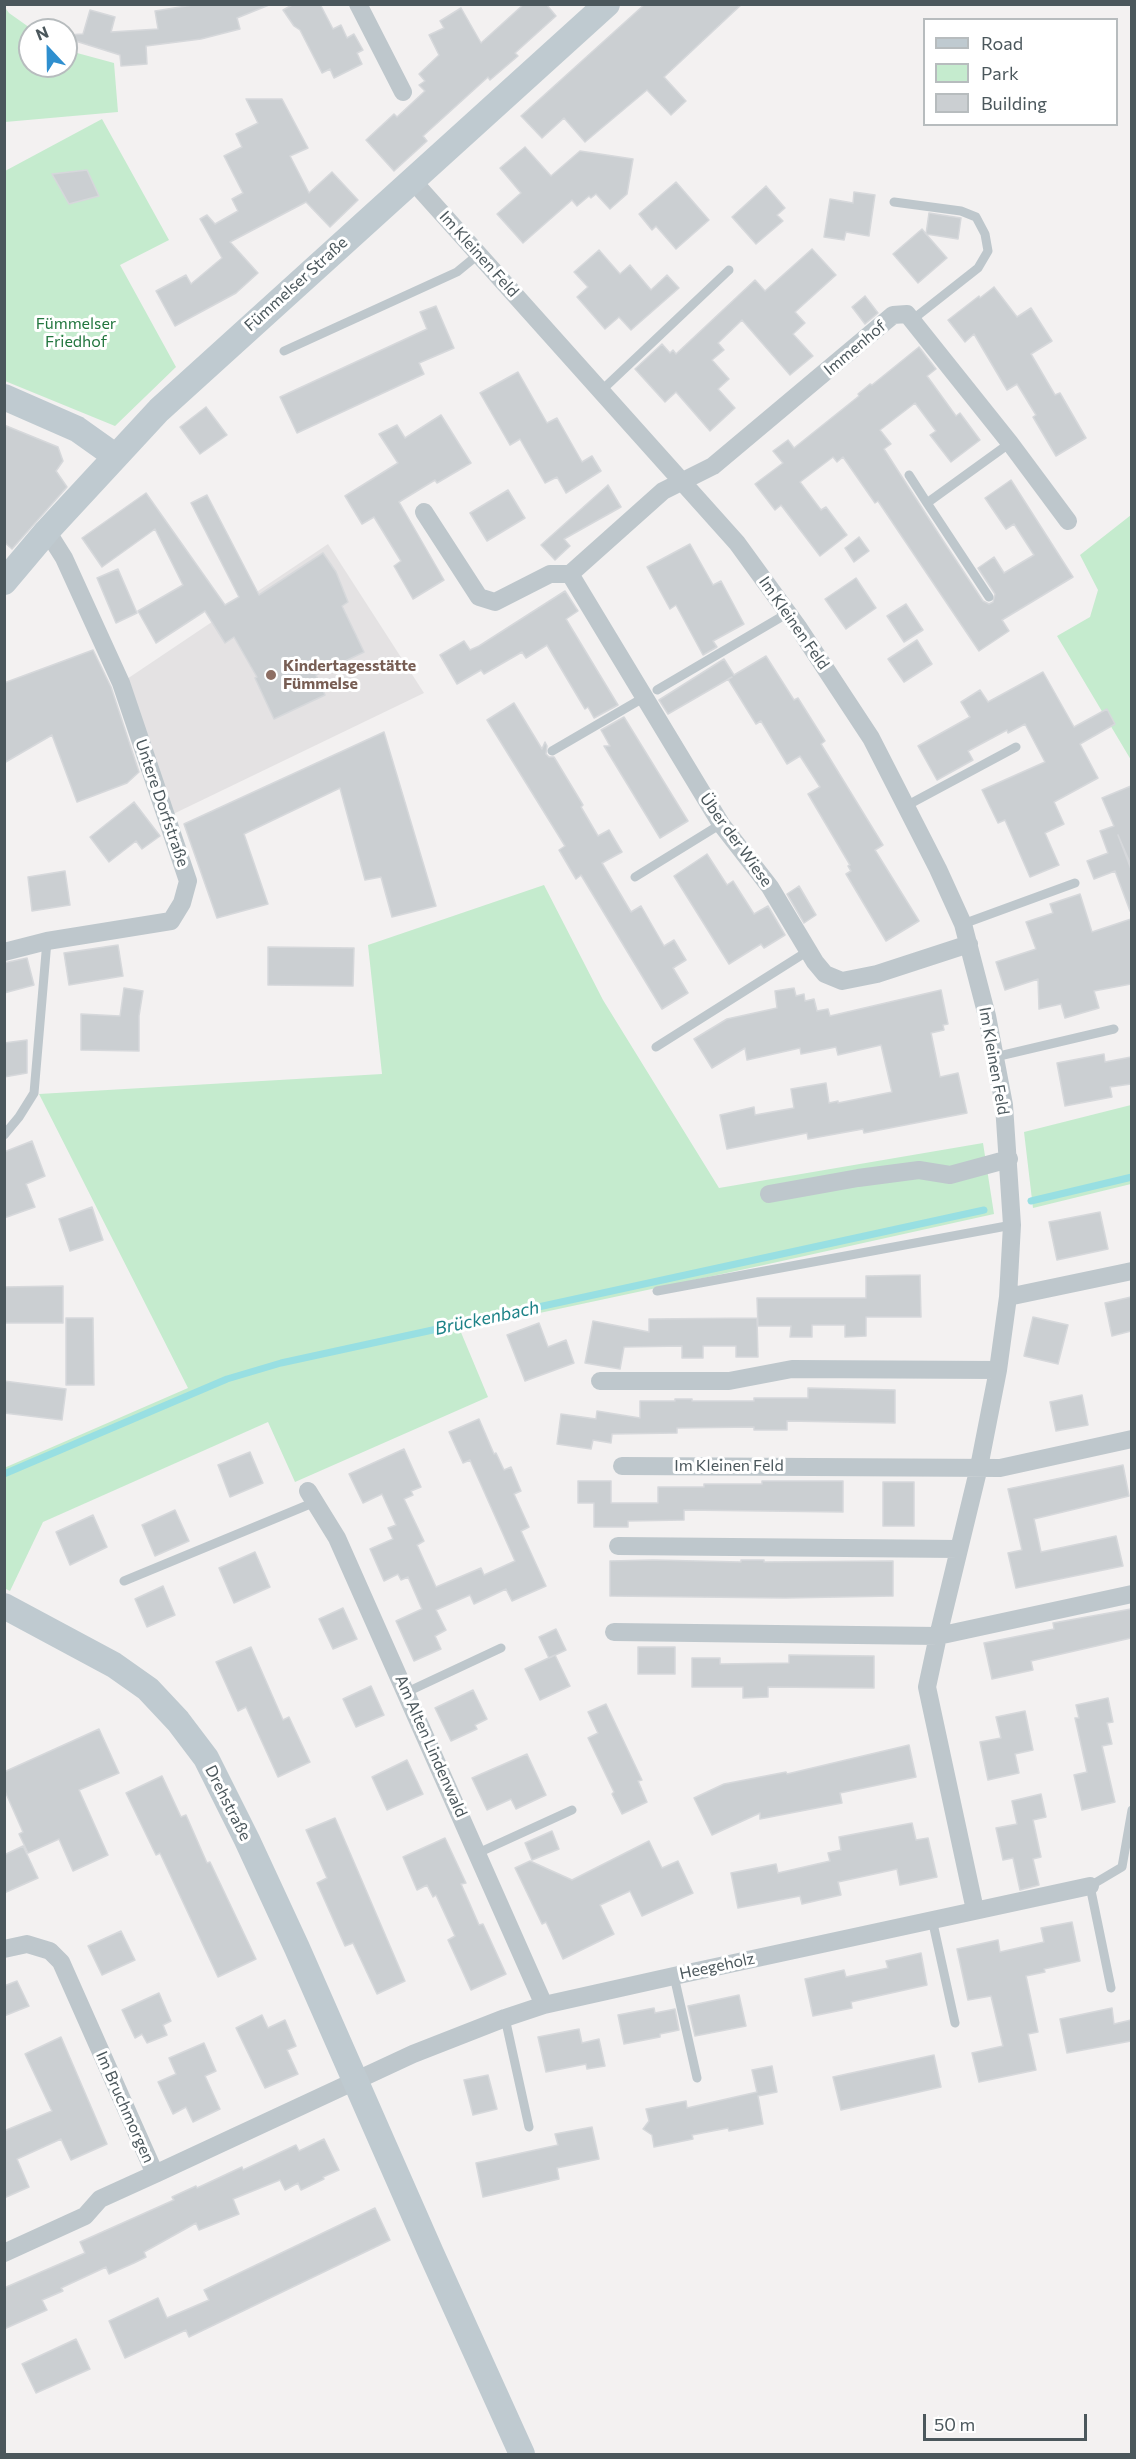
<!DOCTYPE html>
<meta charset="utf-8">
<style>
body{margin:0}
#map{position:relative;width:1136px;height:2459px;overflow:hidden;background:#f3f1f1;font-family:Commissioner,sans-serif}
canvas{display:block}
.frame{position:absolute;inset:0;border:6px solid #4b575c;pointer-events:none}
.legend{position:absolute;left:923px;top:18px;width:195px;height:108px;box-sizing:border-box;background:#fff;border:2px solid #b7bcbe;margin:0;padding:8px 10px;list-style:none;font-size:18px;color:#4b575c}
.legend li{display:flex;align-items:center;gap:12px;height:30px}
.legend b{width:30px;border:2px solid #b7bcbe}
.north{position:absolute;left:18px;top:18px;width:60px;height:60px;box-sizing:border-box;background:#fff;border:2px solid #b7bcbe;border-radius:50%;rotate:338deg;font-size:16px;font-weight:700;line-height:24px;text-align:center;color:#4b575c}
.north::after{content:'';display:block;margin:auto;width:21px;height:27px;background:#2f8fcf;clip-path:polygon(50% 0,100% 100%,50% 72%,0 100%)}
.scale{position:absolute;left:923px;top:2414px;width:164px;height:27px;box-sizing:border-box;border:3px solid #4b575c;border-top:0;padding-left:8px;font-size:18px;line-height:21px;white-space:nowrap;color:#4b575c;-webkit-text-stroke:4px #fff;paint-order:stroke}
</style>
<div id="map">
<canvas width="1136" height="2459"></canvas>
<div class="frame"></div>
<ul class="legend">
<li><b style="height:8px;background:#bfcad0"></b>Road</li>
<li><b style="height:16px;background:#c5ebce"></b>Park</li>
<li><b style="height:16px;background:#cbcfd2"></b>Building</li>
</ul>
<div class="north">N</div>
<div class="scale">50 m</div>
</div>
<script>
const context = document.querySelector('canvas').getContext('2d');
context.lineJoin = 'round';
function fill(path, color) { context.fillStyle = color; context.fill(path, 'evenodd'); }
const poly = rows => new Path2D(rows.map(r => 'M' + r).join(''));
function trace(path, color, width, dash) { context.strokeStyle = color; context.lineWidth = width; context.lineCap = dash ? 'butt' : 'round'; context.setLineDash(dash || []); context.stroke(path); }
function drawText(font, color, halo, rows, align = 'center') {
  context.font = font + ' Commissioner,sans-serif'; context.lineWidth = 6; context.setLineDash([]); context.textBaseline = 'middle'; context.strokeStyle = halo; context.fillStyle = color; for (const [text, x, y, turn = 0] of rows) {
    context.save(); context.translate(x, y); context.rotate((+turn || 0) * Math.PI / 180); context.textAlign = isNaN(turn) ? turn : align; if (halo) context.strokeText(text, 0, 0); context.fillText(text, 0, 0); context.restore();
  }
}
fill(poly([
 [328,544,424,693,167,817,121,683]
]), '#e4e2e3');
fill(poly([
 [4,6,9,13,33,30,30,30,30,66,66,66,66,50,114,63,118,112,5,122],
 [102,119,169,240,120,265,176,367,115,426,5,381,5,171],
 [1131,515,1131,760,1057,636,1090,617,1098,590,1080,555],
 [544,885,603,1000,719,1188,983,1143,994,1214,764,1265,460,1330,488,1397,295,1482,268,1422,43,1522,10,1591,4,1588,4,1468,188,1388,39,1094,382,1074,368,945],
 [1131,1105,1131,1184,1033,1208,1024,1132]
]), '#c5ebce');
trace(poly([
 [1031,1201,1132,1177],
 [4,1474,227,1379,281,1363,984,1210]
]), '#98dfe2', 7);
const building = poly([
 [199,4,269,5,237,18,240,29,201,39,146,46,147,64,121,66,120,55,66,38,66,35,83,34,90,10,115,17,111,32,158,29,155,11,199,4],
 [294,4,320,4,333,29,341,25,347,38,354,34,363,50,357,53,362,64,334,78,330,69,322,73,300,30,294,26,283,10,294,4],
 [524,4,546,4,556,16,515,53,518,56,490,80,488,77,423,136,427,141,394,171,366,140,394,114,397,117,425,91,419,85,425,81,419,74,439,55,429,35,444,28,440,21,461,8,481,43,524,4],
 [645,4,742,4,664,77,686,101,671,115,647,90,585,142,564,118,542,138,521,116,645,4],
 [246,99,282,99,308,148,290,156,309,193,332,172,358,200,330,227,306,202,230,242,258,273,236,293,175,326,156,291,186,275,191,284,222,258,200,219,207,215,215,224,238,211,232,199,243,193,224,156,242,147,236,134,258,123,246,99],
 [525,147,551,176,580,151,633,159,627,194,610,209,596,194,591,198,589,196,577,206,572,200,523,243,497,214,521,193,500,168,525,147],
 [87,170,99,196,69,204,52,174,87,170],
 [676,182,709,220,676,249,656,226,652,230,639,214,676,182],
 [766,186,785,208,777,215,783,221,756,244,732,217,766,186],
 [854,192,875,195,869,236,846,232,844,240,824,237,830,199,853,203,854,192],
 [929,213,961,218,958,239,926,234,947,258,918,283,893,254,922,229,926,234,929,213],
 [812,249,836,275,795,312,805,323,793,334,813,356,790,375,742,320,718,343,724,350,712,360,729,379,718,389,735,408,710,431,676,392,665,402,635,369,662,344,670,353,673,350,676,354,755,280,765,291,812,249],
 [599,250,620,274,630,265,651,290,667,275,679,288,631,330,619,317,605,329,577,297,588,287,574,272,599,250],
 [994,287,1017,317,1031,308,1052,341,1031,354,1055,395,1060,393,1086,438,1056,456,1033,417,1036,415,1017,384,1007,390,974,334,965,342,948,320,979,296,980,298,994,287],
 [865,296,878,313,865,324,852,307,865,296],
 [436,306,454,348,419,363,424,374,297,433,280,397,427,329,420,312,436,306],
 [919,347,936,369,927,376,956,416,960,413,980,440,951,462,930,435,936,431,915,403,880,430,891,444,884,449,942,539,983,601,989,604,993,602,995,594,978,568,994,557,1004,573,1034,555,1014,524,1006,529,985,498,1011,480,1073,577,1002,620,1009,631,979,651,878,501,875,503,843,457,837,462,833,457,800,482,821,510,826,507,847,535,820,556,781,505,775,510,755,484,783,463,773,451,788,440,794,448,859,396,858,394,870,384,872,385,919,347],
 [518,372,547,423,557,418,582,462,592,456,601,471,566,493,557,477,545,483,520,439,510,445,480,393,518,372],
 [206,407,227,435,200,454,180,427,206,407],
 [441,415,471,463,437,483,435,480,399,502,444,580,413,599,394,566,401,561,374,517,362,524,345,496,398,463,379,434,397,425,405,438,441,415],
 [4,425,58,447,63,461,56,471,67,487,12,549,4,542,4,425],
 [608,485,621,507,564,539,570,546,555,560,541,545,608,485],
 [508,490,525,518,487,541,470,513,508,490],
 [146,493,225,605,239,597,191,503,207,495,259,595,323,553,336,572,348,602,342,606,364,652,316,675,325,695,274,719,255,678,257,677,234,637,225,643,205,611,156,643,138,611,183,585,155,529,102,567,82,538,146,493],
 [859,537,869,551,854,562,845,548,859,537],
 [690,544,713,585,721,581,744,624,713,641,717,647,703,655,676,605,670,609,647,567,690,544],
 [118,569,137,613,116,623,97,578,118,569],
 [856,578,876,608,846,629,825,599,856,578],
 [565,591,578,611,566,619,618,705,594,718,588,707,585,709,547,645,526,658,522,652,484,674,481,670,457,684,440,655,464,641,470,650,479,646,565,591],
 [906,604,923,630,904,642,887,616,906,604],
 [917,640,932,664,904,682,888,659,917,640],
 [93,650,111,687,139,772,127,783,77,802,52,735,4,763,4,683,93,650],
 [766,656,794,700,798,698,825,741,821,744,883,845,875,850,919,921,886,941,846,874,851,871,848,866,850,865,808,794,820,787,800,756,787,764,761,721,756,724,728,679,732,677,668,714,659,700,724,659,734,675,766,656],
 [1043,672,1074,727,1107,709,1115,724,1080,744,1098,778,1054,802,1064,824,1045,833,1059,865,1030,877,1005,820,998,823,982,790,1045,762,1025,724,1008,733,1007,730,968,751,973,760,937,780,918,746,970,717,961,702,980,690,988,702,1043,672],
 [514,703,542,749,545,742,547,746,546,754,549,757,554,757,583,805,581,807,598,836,609,830,622,852,602,863,631,912,641,906,664,946,674,940,686,960,673,968,688,993,662,1009,581,875,576,879,559,850,565,846,487,720,514,703],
 [624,717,688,821,660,838,604,746,610,746,601,730,624,717],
 [384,732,436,906,392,917,381,877,365,880,340,788,244,834,268,904,217,918,184,824,384,732],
 [1131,786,1131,865,1118,835,1131,869,1131,910,1130,911,1115,871,1094,879,1087,861,1108,853,1100,831,1114,826,1102,798,1131,786],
 [134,802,160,836,142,849,136,841,109,862,90,837,134,802],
 [707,854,727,885,733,881,754,914,768,906,785,935,764,948,761,944,729,964,674,876,707,854],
 [65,871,70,905,32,911,28,877,65,871],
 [799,886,816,915,804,923,787,894,799,886],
 [1080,894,1092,932,1131,919,1131,984,1094,991,1099,1008,1065,1018,1061,1004,1039,1009,1038,979,1005,990,996,962,1036,949,1026,922,1053,913,1050,904,1080,894],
 [118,945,123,976,69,985,64,953,118,945],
 [268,947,354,948,353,986,268,985,268,947],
 [27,958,34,985,4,993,4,963,27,958],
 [124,988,143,991,139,1016,139,1051,81,1050,81,1014,120,1016,124,988],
 [794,988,796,996,804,994,805,1001,814,999,817,1011,828,1009,830,1016,941,990,948,1024,943,1025,944,1030,931,1033,940,1077,958,1073,967,1113,864,1133,863,1129,808,1139,807,1133,727,1149,720,1115,754,1107,755,1115,794,1108,791,1089,826,1083,829,1103,838,1101,838,1103,892,1092,881,1045,838,1055,836,1047,801,1054,800,1048,747,1060,745,1048,712,1068,694,1039,727,1019,777,1008,775,991,794,988],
 [27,1040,27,1073,4,1077,4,1043,27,1040],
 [1104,1054,1105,1062,1131,1057,1131,1084,1110,1087,1112,1097,1065,1106,1057,1063,1104,1054],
 [32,1141,45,1176,26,1184,35,1207,4,1218,4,1152,32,1141],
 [92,1207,103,1240,70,1251,59,1219,92,1207],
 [1100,1212,1108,1249,1057,1260,1049,1222,1100,1212],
 [920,1275,921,1317,866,1317,866,1336,845,1337,845,1325,812,1325,812,1337,790,1337,791,1326,758,1326,757,1298,866,1298,866,1276,920,1275],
 [63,1286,63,1323,4,1323,4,1287,63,1286],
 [1131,1297,1131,1331,1112,1336,1105,1303,1131,1297],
 [1033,1317,1068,1325,1058,1364,1024,1356,1033,1317],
 [66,1318,93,1318,94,1385,66,1385,66,1318],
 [757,1318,758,1357,736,1357,736,1346,703,1346,703,1358,682,1358,682,1346,624,1347,620,1369,585,1363,593,1321,649,1332,649,1319,757,1318],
 [539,1323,548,1347,566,1340,574,1363,525,1381,507,1335,539,1323],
 [4,1381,66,1389,62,1420,4,1413,4,1381],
 [808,1388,895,1390,895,1423,787,1421,787,1430,754,1430,754,1427,677,1428,677,1433,612,1434,611,1443,593,1440,591,1449,557,1444,561,1414,596,1419,597,1411,640,1418,640,1401,675,1401,675,1399,692,1399,692,1401,754,1401,754,1398,808,1398,808,1388],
 [1082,1395,1088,1425,1056,1431,1050,1402,1082,1395],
 [479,1419,494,1454,496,1453,504,1470,511,1467,521,1491,514,1494,529,1527,521,1531,546,1586,512,1601,506,1589,474,1604,470,1595,436,1610,446,1630,435,1636,441,1649,414,1661,396,1621,422,1609,408,1577,401,1580,398,1574,384,1581,370,1549,393,1539,388,1528,396,1525,382,1494,363,1503,349,1474,404,1449,421,1487,411,1491,413,1495,404,1499,424,1541,417,1545,436,1587,481,1568,484,1575,515,1561,470,1460,463,1463,449,1432,479,1419],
 [250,1452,263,1483,230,1497,218,1465,250,1452],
 [1123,1465,1129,1496,1034,1519,1041,1552,1116,1536,1123,1566,1016,1588,1008,1553,1022,1550,1008,1489,1123,1465],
 [578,1481,611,1481,611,1503,658,1503,658,1487,704,1487,704,1484,762,1484,762,1481,843,1481,843,1512,684,1510,684,1520,628,1521,628,1527,594,1527,594,1503,578,1503,578,1481],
 [883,1482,914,1482,914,1526,883,1526,883,1482],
 [175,1510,189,1541,155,1556,142,1525,175,1510],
 [93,1515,107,1547,70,1565,56,1532,93,1515],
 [255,1552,270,1587,234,1603,219,1568,255,1552],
 [653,1560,741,1562,741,1560,764,1560,764,1562,893,1561,893,1596,785,1598,610,1596,610,1561,653,1560],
 [163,1586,175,1615,147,1627,135,1599,163,1586],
 [343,1608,357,1639,333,1649,319,1619,343,1608],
 [1131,1609,1131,1638,1031,1661,1033,1670,992,1679,984,1643,1054,1629,1053,1623,1131,1609],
 [556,1629,566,1650,549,1658,539,1637,556,1629],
 [251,1647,283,1720,289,1717,310,1762,278,1777,246,1707,238,1711,216,1662,251,1647],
 [638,1647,675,1647,675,1674,638,1674,638,1647],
 [555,1655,570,1686,540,1700,525,1669,555,1655],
 [789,1655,874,1656,874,1688,768,1687,768,1697,743,1698,743,1687,692,1687,692,1658,720,1658,720,1664,789,1663,789,1655],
 [371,1686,384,1715,356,1727,343,1699,371,1686],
 [473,1690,487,1719,475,1725,477,1729,451,1741,435,1708,473,1690],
 [1108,1698,1113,1722,1107,1723,1112,1744,1102,1746,1115,1802,1082,1810,1074,1775,1087,1772,1075,1718,1079,1718,1076,1705,1108,1698],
 [606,1704,642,1780,638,1781,647,1802,622,1814,612,1794,614,1792,588,1738,598,1733,588,1712,606,1704],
 [1025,1711,1033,1750,1015,1754,1019,1773,988,1780,980,1742,1001,1738,996,1717,1025,1711],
 [99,1729,119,1773,79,1790,108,1855,73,1871,59,1839,28,1853,19,1834,23,1832,4,1789,4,1772,99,1729],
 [909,1745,916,1777,840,1793,842,1803,760,1819,760,1813,712,1835,694,1798,724,1784,786,1772,787,1774,909,1745],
 [527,1754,546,1795,516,1809,511,1799,487,1810,472,1778,527,1754],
 [407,1760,423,1794,387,1810,372,1777,407,1760],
 [162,1776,181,1817,186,1815,207,1863,210,1862,256,1959,218,1977,160,1853,156,1855,126,1793,162,1776],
 [1041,1794,1046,1817,1033,1820,1041,1857,1033,1859,1039,1885,1020,1890,1013,1858,1003,1860,996,1828,1017,1824,1012,1801,1041,1794],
 [335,1818,405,1981,377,1994,353,1943,345,1946,317,1883,327,1878,306,1830,335,1818],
 [912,1823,916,1840,928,1838,937,1877,900,1885,897,1869,838,1882,841,1895,802,1904,800,1896,738,1908,731,1873,776,1864,778,1873,830,1861,828,1853,841,1850,839,1837,912,1823],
 [552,1831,559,1849,532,1860,525,1843,552,1831],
 [445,1838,466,1883,461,1884,469,1902,479,1925,483,1924,506,1974,471,1990,448,1940,455,1936,436,1895,433,1897,427,1885,417,1890,403,1857,445,1838],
 [649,1841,662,1868,678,1861,693,1893,642,1916,630,1891,600,1905,614,1934,563,1959,546,1922,542,1924,515,1868,530,1861,572,1880,649,1841],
 [23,1846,38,1878,4,1893,4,1855,23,1846],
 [1072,1922,1080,1961,1044,1969,1045,1972,1026,1976,1038,2032,1028,2034,1036,2070,979,2082,972,2053,1003,2046,991,1996,968,2000,957,1949,998,1940,1000,1952,1044,1942,1041,1928,1072,1922],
 [121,1931,135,1960,102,1975,88,1946,121,1931],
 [921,1953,927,1985,851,2002,852,2008,813,2016,805,1979,844,1970,846,1977,888,1968,886,1961,921,1953],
 [17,1981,29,2006,4,2016,4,1986,17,1981],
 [159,1993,171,2021,163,2025,167,2035,147,2043,142,2034,135,2038,122,2010,159,1993],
 [739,1995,746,2026,695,2036,688,2006,739,1995],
 [654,2008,655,2013,675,2009,679,2030,660,2034,660,2037,624,2044,618,2015,654,2008],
 [1112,2008,1114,2024,1131,2020,1131,2041,1067,2053,1060,2019,1112,2008],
 [262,2015,268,2028,285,2020,296,2046,287,2050,298,2074,265,2088,236,2028,262,2015],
 [579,2029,582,2043,599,2039,605,2066,587,2069,586,2064,546,2072,538,2037,579,2029],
 [61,2037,107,2144,71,2160,61,2139,17,2159,29,2187,4,2198,4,2131,52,2111,25,2054,61,2037],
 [204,2043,216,2071,205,2076,220,2109,193,2122,186,2107,173,2114,158,2082,176,2074,169,2058,204,2043],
 [934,2055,941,2087,841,2110,833,2077,934,2055],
 [772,2066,777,2092,758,2096,763,2124,729,2131,728,2128,692,2135,693,2139,654,2147,652,2135,643,2129,649,2121,646,2109,686,2101,687,2108,757,2092,752,2070,772,2066],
 [488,2075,497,2109,473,2115,464,2080,488,2075],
 [592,2127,599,2159,557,2168,559,2179,483,2197,476,2163,558,2145,555,2134,592,2127],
 [324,2139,339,2170,323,2177,324,2179,301,2190,298,2183,285,2190,280,2180,233,2199,239,2214,199,2230,196,2223,144,2252,146,2257,134,2263,109,2274,106,2267,61,2288,63,2291,42,2300,47,2310,4,2329,4,2288,85,2253,80,2242,174,2200,172,2197,196,2186,197,2188,242,2167,243,2170,296,2145,299,2151,324,2139],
 [375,2208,390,2240,189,2337,186,2330,125,2358,109,2321,158,2298,167,2318,209,2300,204,2290,375,2208],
 [76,2339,90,2369,36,2393,22,2364,76,2339]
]);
fill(building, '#cbcfd2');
trace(building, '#d6d8db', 1.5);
trace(poly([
 [894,202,961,211,976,217,985,234,988,251,978,268,912,320],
 [284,351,457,272,479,254],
 [602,390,729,270],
 [909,475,927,503,1010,443],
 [927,503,989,597],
 [657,690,788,613],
 [552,751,643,698],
 [906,806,1016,747],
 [635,877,721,824],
 [963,924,1075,883],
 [656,1047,808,951],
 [995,1057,1114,1029],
 [4,1135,19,1117,34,1093,47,941],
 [657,1291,1012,1225],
 [124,1581,315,1502],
 [407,1692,501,1648],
 [478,1853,572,1810],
 [932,1919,955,2023],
 [674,1976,697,2078],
 [1111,1988,1090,1886,1122,1867,1132,1810],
 [505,2018,529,2127]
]), '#bec7cc', 9);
trace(poly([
 [358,4,403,92],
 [412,180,737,543,798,627,871,738,938,869,963,924,987,1016,1004,1105,1012,1225,1008,1297,998,1370,979,1467,938,1636,927,1687,975,1910],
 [424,512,479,597,495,602,550,574,570,574],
 [969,944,877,974,842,981,825,974,815,962,770,887,721,824,570,574,663,491,713,466,893,315,907,314,1010,443,1068,521],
 [4,952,47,941,171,921,182,903,188,881,121,683,64,558,47,531],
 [769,1194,858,1178,919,1170,950,1175,1009,1159],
 [1008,1297,1132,1271],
 [600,1381,729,1381,792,1369,998,1370],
 [622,1466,1000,1468,1132,1439],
 [308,1491,337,1538,544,2005],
 [618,1546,959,1549],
 [614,1632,938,1636,1132,1594],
 [4,1949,27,1944,50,1951,61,1962,155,2174,413,2054,505,2018,544,2005,674,1976,1090,1886],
 [4,2253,85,2216,100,2199,155,2174]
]), '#bec7cc', 18);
trace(poly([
 [4,397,77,429,115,456],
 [4,582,47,531,159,410,607,4],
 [4,1606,114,1665,148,1689,178,1721,206,1758,247,1840,297,1948,431,2253,522,2454]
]), '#bfcad0', 26);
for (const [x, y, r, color] of [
 [271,675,6,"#8d6e63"]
]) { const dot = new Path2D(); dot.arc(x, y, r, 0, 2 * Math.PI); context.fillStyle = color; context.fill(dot); trace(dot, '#fff', 2); }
drawText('16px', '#4b575c', '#fff', [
 ["Im Kleinen Feld",479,254,48],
 ["Fümmelser Straße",296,284,-42],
 ["Immenhof",855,348,-40],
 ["Im Kleinen Feld",794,623,55],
 ["Untere Dorfstraße",162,803,71],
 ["Über der Wiese",736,840,54],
 ["Im Kleinen Feld",994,1061,80],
 ["Im Kleinen Feld",729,1466],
 ["Am Alten Lindenwald",431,1746,66],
 ["Drehstraße",228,1803,63],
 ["Heegeholz",717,1966,-12],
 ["Im Bruchmorgen",125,2107,66]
]);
drawText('16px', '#23763f', '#fff', [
 ["Fümmelser",76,324],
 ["Friedhof",76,342]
]);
drawText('bold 16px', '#785e54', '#fff', [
 ["Kindertagesstätte",283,666],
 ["Fümmelse",283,684]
], 'left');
drawText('italic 18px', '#1c8287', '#fff', [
 ["Brückenbach",487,1318,-12]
]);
</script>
